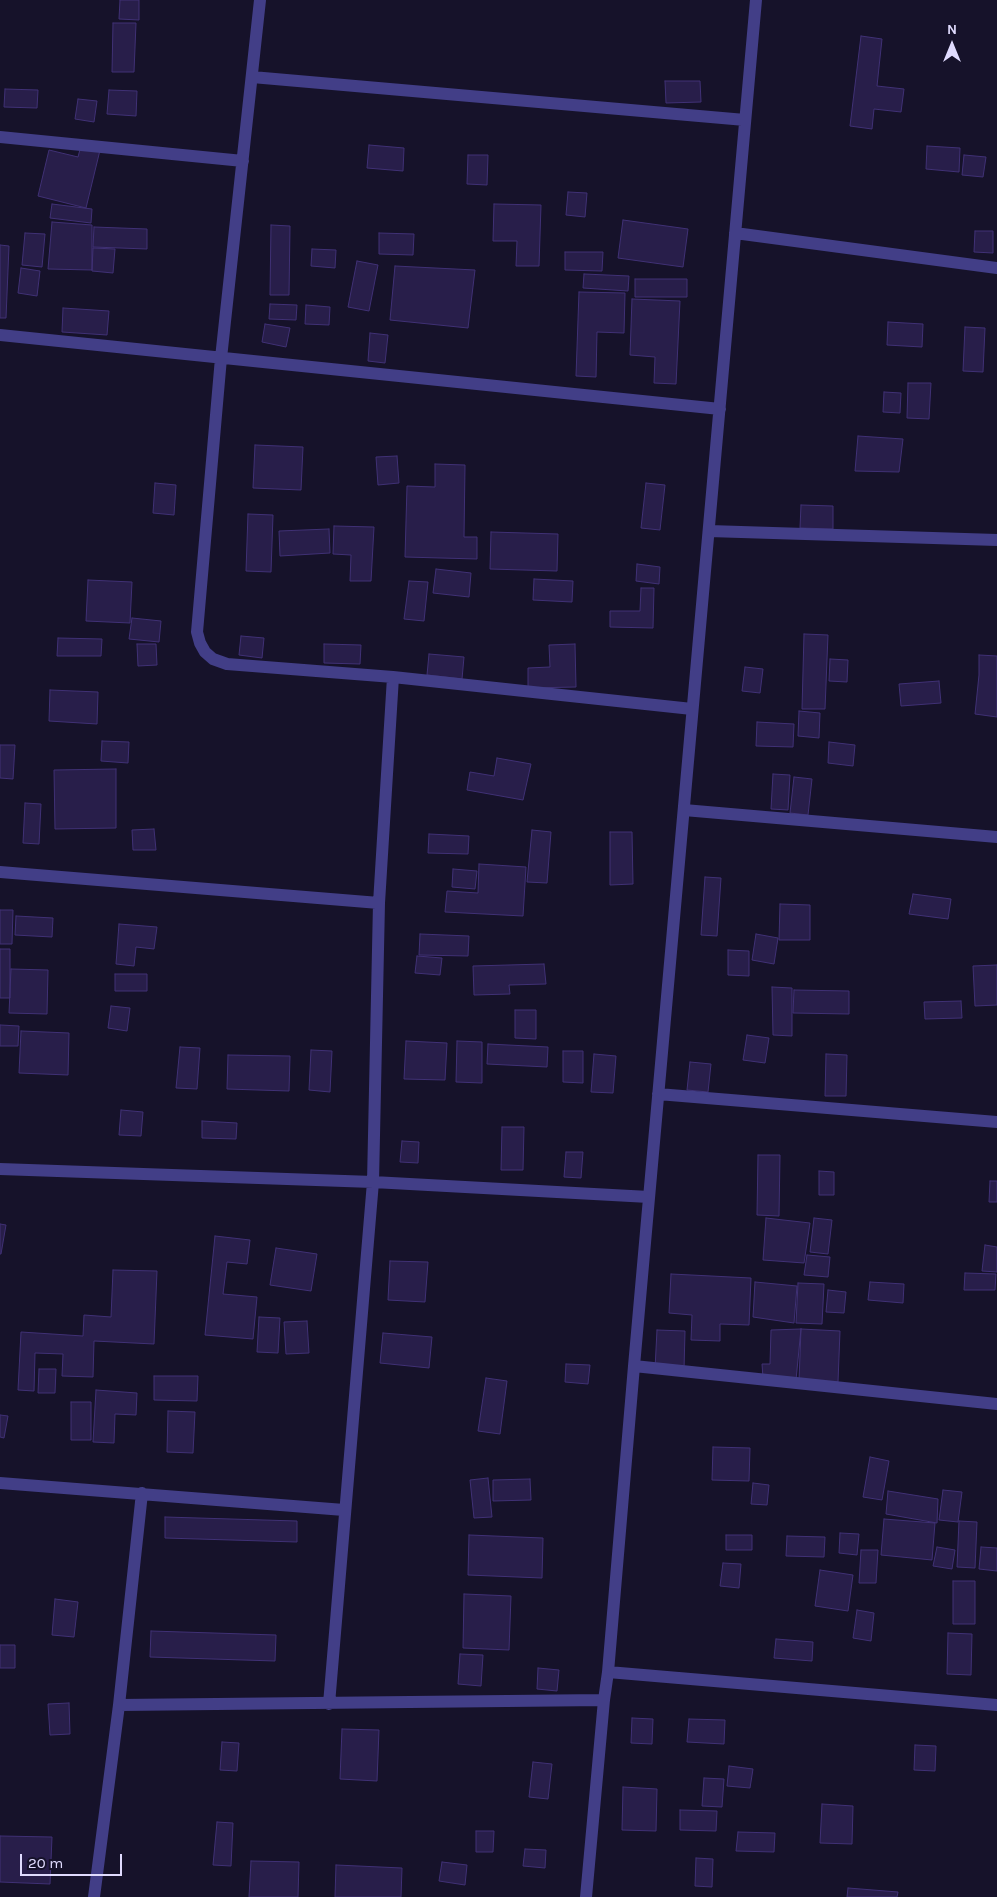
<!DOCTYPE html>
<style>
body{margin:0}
#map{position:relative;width:997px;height:1897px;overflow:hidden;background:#16122a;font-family:Karla,sans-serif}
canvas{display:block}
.north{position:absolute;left:927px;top:20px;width:50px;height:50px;-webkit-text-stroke:4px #16122a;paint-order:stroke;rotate:0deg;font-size:14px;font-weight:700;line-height:20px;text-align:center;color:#e0dbfe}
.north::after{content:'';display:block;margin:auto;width:18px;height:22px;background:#e0dbfe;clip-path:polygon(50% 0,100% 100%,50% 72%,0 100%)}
.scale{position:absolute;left:20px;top:1854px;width:102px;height:22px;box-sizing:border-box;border:2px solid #e0dbfe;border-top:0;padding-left:6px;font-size:15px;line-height:18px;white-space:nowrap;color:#e0dbfe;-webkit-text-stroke:4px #16122a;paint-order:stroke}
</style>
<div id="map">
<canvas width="997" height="1897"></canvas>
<div class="north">N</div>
<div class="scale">20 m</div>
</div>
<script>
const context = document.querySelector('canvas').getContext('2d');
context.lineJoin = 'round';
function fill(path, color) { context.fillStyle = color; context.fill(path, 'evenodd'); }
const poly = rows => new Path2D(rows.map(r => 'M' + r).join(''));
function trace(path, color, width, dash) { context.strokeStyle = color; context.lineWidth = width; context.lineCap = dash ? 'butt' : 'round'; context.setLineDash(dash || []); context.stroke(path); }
const building = poly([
 [120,0,139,0,139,20,119,19,120,0],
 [113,23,136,23,134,72,112,72,113,23],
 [861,36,882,39,877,86,904,89,901,112,874,109,872,129,850,126,861,36],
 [665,81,700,81,701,102,666,103,665,81],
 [5,89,38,90,37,108,4,107,5,89],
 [109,90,137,91,136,116,107,114,109,90],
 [78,99,97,101,94,122,75,119,78,99],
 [82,142,101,146,86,208,38,196,49,150,78,157,82,142],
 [369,145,404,148,403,171,367,168,369,145],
 [927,146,960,148,959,172,926,169,927,146],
 [468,155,488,155,487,185,467,184,468,155],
 [964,155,986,157,983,177,962,175,964,155],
 [568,192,587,193,585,217,566,215,568,192],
 [52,204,92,209,91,223,50,218,52,204],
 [494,204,541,205,539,266,516,266,517,241,493,241,494,204],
 [623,220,688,229,683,267,618,258,623,220],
 [52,222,92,225,92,270,48,269,52,222],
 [271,225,290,226,289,295,270,295,271,225],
 [94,227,147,229,147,249,93,247,94,227],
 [975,231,993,231,993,253,974,252,975,231],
 [25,233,45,234,42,267,22,265,25,233],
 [379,233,414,234,413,255,379,254,379,233],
 [0,245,9,246,6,318,0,318,0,245],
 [93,248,115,249,113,273,92,271,93,248],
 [312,249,336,250,335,268,311,266,312,249],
 [565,252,603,252,602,271,565,270,565,252],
 [357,261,378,265,369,311,348,307,357,261],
 [395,266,475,270,468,328,390,320,395,266],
 [21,268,40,271,37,296,18,293,21,268],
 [584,274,629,276,628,291,583,288,584,274],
 [635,279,687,279,687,297,635,297,635,279],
 [579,292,625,293,624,333,597,332,596,377,576,376,579,292],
 [632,299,680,301,676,384,654,383,655,357,630,355,632,299],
 [270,304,297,305,296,320,269,319,270,304],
 [306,305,330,307,329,325,305,324,306,305],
 [63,308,109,311,107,335,62,332,63,308],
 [888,322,923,324,922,347,887,345,888,322],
 [265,324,290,328,286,347,262,342,265,324],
 [965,327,985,328,983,372,963,371,965,327],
 [370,333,388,335,385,363,368,361,370,333],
 [908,383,931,383,929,419,907,418,908,383],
 [884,392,901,393,900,413,883,412,884,392],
 [858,436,903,439,899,472,855,471,858,436],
 [255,445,303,447,301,490,253,488,255,445],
 [397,456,399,483,378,485,376,457,397,456],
 [435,464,465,465,464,537,477,537,477,559,405,557,407,486,435,487,435,464],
 [155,483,176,485,174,515,153,513,155,483],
 [646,483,665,485,660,530,641,528,646,483],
 [801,505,833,506,833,529,800,528,801,505],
 [248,514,273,515,271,572,246,571,248,514],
 [334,526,374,527,371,581,350,581,351,555,333,554,334,526],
 [329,529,330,553,280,556,279,531,329,529],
 [491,532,558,534,557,571,490,569,491,532],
 [637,564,660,567,659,584,636,581,637,564],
 [436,569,471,573,469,597,433,593,436,569],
 [534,579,573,581,572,602,533,600,534,579],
 [88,580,132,582,130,623,86,621,88,580],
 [409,581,428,582,424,621,404,619,409,581],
 [641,588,654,588,653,628,610,627,610,611,640,611,641,588],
 [132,618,161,621,159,642,129,639,132,618],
 [804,634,828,635,825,709,802,709,804,634],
 [241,636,264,638,262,658,239,655,241,636],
 [58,638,102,639,101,656,57,656,58,638],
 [137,644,156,644,157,665,138,666,137,644],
 [324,644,361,645,360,664,324,663,324,644],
 [575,644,576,687,528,688,528,668,550,667,549,645,575,644],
 [429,654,464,657,462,679,427,675,429,654],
 [979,655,997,656,997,717,975,714,979,675,979,655],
 [830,659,848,660,847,682,829,681,830,659],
 [745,667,763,669,760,693,742,691,745,667],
 [939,681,941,703,901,706,899,684,939,681],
 [50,690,98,692,97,724,49,721,50,690],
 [799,711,820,713,819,738,798,736,799,711],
 [757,722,794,724,793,747,756,746,757,722],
 [102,741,129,742,128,763,101,761,102,741],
 [829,742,855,745,853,766,828,763,829,742],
 [0,745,15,745,13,779,0,778,0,745],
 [497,758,531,764,523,800,467,790,470,772,494,776,497,758],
 [116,769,116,828,55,829,54,770,116,769],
 [773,774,790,775,788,810,771,809,773,774],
 [794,777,812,779,808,815,790,813,794,777],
 [25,803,41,804,39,844,23,843,25,803],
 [154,829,156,850,133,850,132,830,154,829],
 [532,830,551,832,547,883,527,882,532,830],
 [610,832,632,832,633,884,610,885,610,832],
 [429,834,469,836,468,854,428,853,429,834],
 [479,864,526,867,523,916,445,912,447,891,478,893,479,864],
 [453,869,477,871,475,889,452,887,453,869],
 [705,877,721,878,717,936,701,935,705,877],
 [913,894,951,899,948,919,909,914,913,894],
 [780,904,810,905,810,940,779,940,780,904],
 [0,910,13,910,12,944,0,944,0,910],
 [16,916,53,918,52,937,15,935,16,916],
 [119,924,157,927,154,949,136,947,134,966,116,964,119,924],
 [420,934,469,936,468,956,419,955,420,934],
 [756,934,778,938,774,964,752,960,756,934],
 [0,949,10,949,10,998,0,998,0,949],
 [728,950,749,951,749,976,728,975,728,950],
 [417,956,442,958,440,975,415,973,417,956],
 [544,964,546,984,509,985,510,994,474,995,473,966,544,964],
 [997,965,997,1005,975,1006,973,966,997,965],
 [11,969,48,970,47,1014,9,1013,11,969],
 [115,974,147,974,147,991,115,991,115,974],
 [772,987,792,988,792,1036,773,1035,772,987],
 [794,990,849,991,849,1014,793,1013,794,990],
 [961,1001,962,1018,925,1019,924,1002,961,1001],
 [111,1006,130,1008,127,1031,108,1028,111,1006],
 [515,1010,536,1010,536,1039,515,1038,515,1010],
 [0,1025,19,1026,18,1046,0,1046,0,1025],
 [21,1031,69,1033,68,1075,19,1073,21,1031],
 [747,1035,769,1038,765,1063,743,1060,747,1035],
 [406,1041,447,1043,445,1080,404,1079,406,1041],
 [457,1041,482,1042,482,1083,456,1082,457,1041],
 [488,1044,548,1047,547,1067,487,1064,488,1044],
 [180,1047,200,1048,197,1089,176,1088,180,1047],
 [311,1050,332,1051,330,1092,309,1090,311,1050],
 [563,1051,583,1051,583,1083,563,1082,563,1051],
 [594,1054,616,1056,613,1093,591,1092,594,1054],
 [826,1054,847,1055,846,1096,825,1096,826,1054],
 [228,1055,290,1056,289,1091,227,1089,228,1055],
 [690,1062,711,1064,708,1092,687,1090,690,1062],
 [121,1110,143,1112,141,1136,119,1135,121,1110],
 [202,1121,237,1123,236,1139,202,1138,202,1121],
 [502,1127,524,1127,523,1170,501,1170,502,1127],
 [402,1141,419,1142,418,1163,400,1162,402,1141],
 [566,1152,583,1152,581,1178,564,1177,566,1152],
 [758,1155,780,1155,779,1216,757,1215,758,1155],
 [819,1171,834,1172,834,1195,819,1195,819,1171],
 [990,1181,997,1181,997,1202,989,1202,990,1181],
 [766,1218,810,1223,804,1263,763,1260,766,1218],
 [814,1218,832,1220,828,1254,810,1252,814,1218],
 [0,1224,6,1225,1,1254,0,1254,0,1224],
 [215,1236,250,1240,247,1264,227,1262,223,1294,257,1297,253,1339,205,1335,215,1236],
 [985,1245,997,1247,997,1272,982,1271,985,1245],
 [276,1248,317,1254,311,1291,270,1285,276,1248],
 [807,1255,830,1257,828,1277,804,1275,807,1255],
 [390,1261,428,1262,425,1302,388,1300,390,1261],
 [113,1270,157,1271,154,1344,94,1341,93,1377,62,1376,63,1354,35,1353,34,1391,18,1390,21,1332,83,1336,84,1315,111,1317,113,1270],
 [965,1273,996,1274,995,1290,964,1290,965,1273],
 [671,1274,751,1278,749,1325,720,1324,720,1341,691,1340,692,1315,669,1313,671,1274],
 [755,1282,797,1286,794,1323,753,1317,755,1282],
 [870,1282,904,1284,903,1303,868,1300,870,1282],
 [798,1283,824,1284,822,1324,796,1323,798,1283],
 [828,1290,846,1292,844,1313,826,1312,828,1290],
 [259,1317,280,1318,278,1353,257,1352,259,1317],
 [307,1321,309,1353,286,1354,284,1322,307,1321],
 [801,1329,796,1380,763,1378,762,1364,770,1364,771,1330,801,1329],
 [801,1329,840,1331,838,1382,799,1381,801,1329],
 [657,1330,685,1331,684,1370,655,1369,657,1330],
 [383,1333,432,1337,429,1368,380,1363,383,1333],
 [566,1364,590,1365,588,1384,565,1382,566,1364],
 [39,1369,56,1369,55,1393,38,1393,39,1369],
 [154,1376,198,1376,197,1401,154,1400,154,1376],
 [486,1378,507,1381,500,1434,478,1431,486,1378],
 [96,1390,137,1393,136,1415,115,1414,114,1443,93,1442,96,1390],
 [71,1402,91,1402,91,1440,71,1440,71,1402],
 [168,1411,195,1412,193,1453,167,1452,168,1411],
 [0,1415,8,1416,4,1438,0,1437,0,1415],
 [713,1447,750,1448,749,1481,712,1480,713,1447],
 [870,1457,889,1461,882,1500,863,1497,870,1457],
 [488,1478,492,1517,474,1518,470,1480,488,1478],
 [530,1479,531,1500,493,1501,493,1480,530,1479],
 [753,1483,769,1485,767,1505,751,1504,753,1483],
 [943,1490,962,1492,958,1522,939,1520,943,1490],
 [888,1491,938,1499,937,1523,886,1514,888,1491],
 [165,1517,297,1521,297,1542,165,1538,165,1517],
 [884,1519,935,1523,932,1560,881,1555,884,1519],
 [959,1521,977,1522,975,1568,957,1567,959,1521],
 [840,1533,859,1534,857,1555,839,1553,840,1533],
 [469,1535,543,1538,542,1578,468,1575,469,1535],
 [726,1535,752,1535,752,1550,726,1550,726,1535],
 [787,1536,825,1537,824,1557,786,1556,787,1536],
 [937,1547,955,1550,952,1569,933,1566,937,1547],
 [981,1547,997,1548,997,1571,979,1569,981,1547],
 [861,1550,878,1550,876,1583,859,1583,861,1550],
 [723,1563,741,1564,739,1588,720,1586,723,1563],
 [820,1570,853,1575,848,1611,815,1606,820,1570],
 [953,1581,975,1581,975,1624,953,1624,953,1581],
 [464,1594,511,1596,509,1650,463,1648,464,1594],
 [55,1599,78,1602,74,1637,52,1635,55,1599],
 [857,1610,874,1613,871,1641,853,1638,857,1610],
 [151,1631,276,1635,275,1661,150,1657,151,1631],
 [948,1633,972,1634,971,1675,947,1674,948,1633],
 [776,1639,813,1642,812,1661,774,1658,776,1639],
 [0,1645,15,1645,15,1668,0,1668,0,1645],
 [460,1654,483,1655,481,1686,458,1684,460,1654],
 [538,1668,559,1670,557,1691,537,1689,538,1668],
 [69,1703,70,1734,50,1735,48,1704,69,1703],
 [632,1718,653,1719,652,1744,631,1743,632,1718],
 [689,1719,725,1720,724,1744,687,1742,689,1719],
 [342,1729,379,1730,377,1781,340,1779,342,1729],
 [222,1742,239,1743,237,1771,220,1770,222,1742],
 [915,1745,936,1746,935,1771,914,1770,915,1745],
 [533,1762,552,1764,548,1799,529,1797,533,1762],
 [729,1766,753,1769,750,1788,727,1786,729,1766],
 [704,1778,724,1779,722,1807,702,1806,704,1778],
 [623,1787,657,1789,656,1831,622,1830,623,1787],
 [822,1804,853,1806,852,1844,820,1843,822,1804],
 [680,1810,717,1811,716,1831,680,1830,680,1810],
 [217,1822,233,1823,231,1866,213,1865,217,1822],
 [476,1831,494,1831,493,1852,476,1852,476,1831],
 [738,1832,775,1833,774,1852,736,1851,738,1832],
 [0,1836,52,1837,50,1884,0,1882,0,1836],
 [525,1849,546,1850,545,1868,523,1866,525,1849],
 [696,1858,713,1859,712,1887,695,1886,696,1858],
 [251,1861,299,1862,298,1897,249,1897,251,1861],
 [442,1862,467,1865,465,1885,439,1881,442,1862],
 [336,1865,402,1868,401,1897,335,1897,336,1865],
 [848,1888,898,1892,897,1897,847,1897,848,1888]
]);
fill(building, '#281e4a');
trace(building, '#403175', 1);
trace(poly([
 [260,0,221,358,197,632,200,643,205,652,213,659,227,664,393,677,692,709],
 [252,77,745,120],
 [0,137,243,161],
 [735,233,997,268],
 [0,335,720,409],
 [709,531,997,540],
 [684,810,997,837],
 [0,872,379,903],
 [658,1094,997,1122],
 [0,1169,373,1182,649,1197],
 [634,1366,997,1404],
 [0,1483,344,1510],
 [608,1672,997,1705],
 [329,1704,373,1182,379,903,393,677],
 [119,1705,604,1700],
 [94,1897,119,1705,142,1493],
 [586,1897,604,1700,608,1672,634,1366,756,0]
]), '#423e87', 12);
</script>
